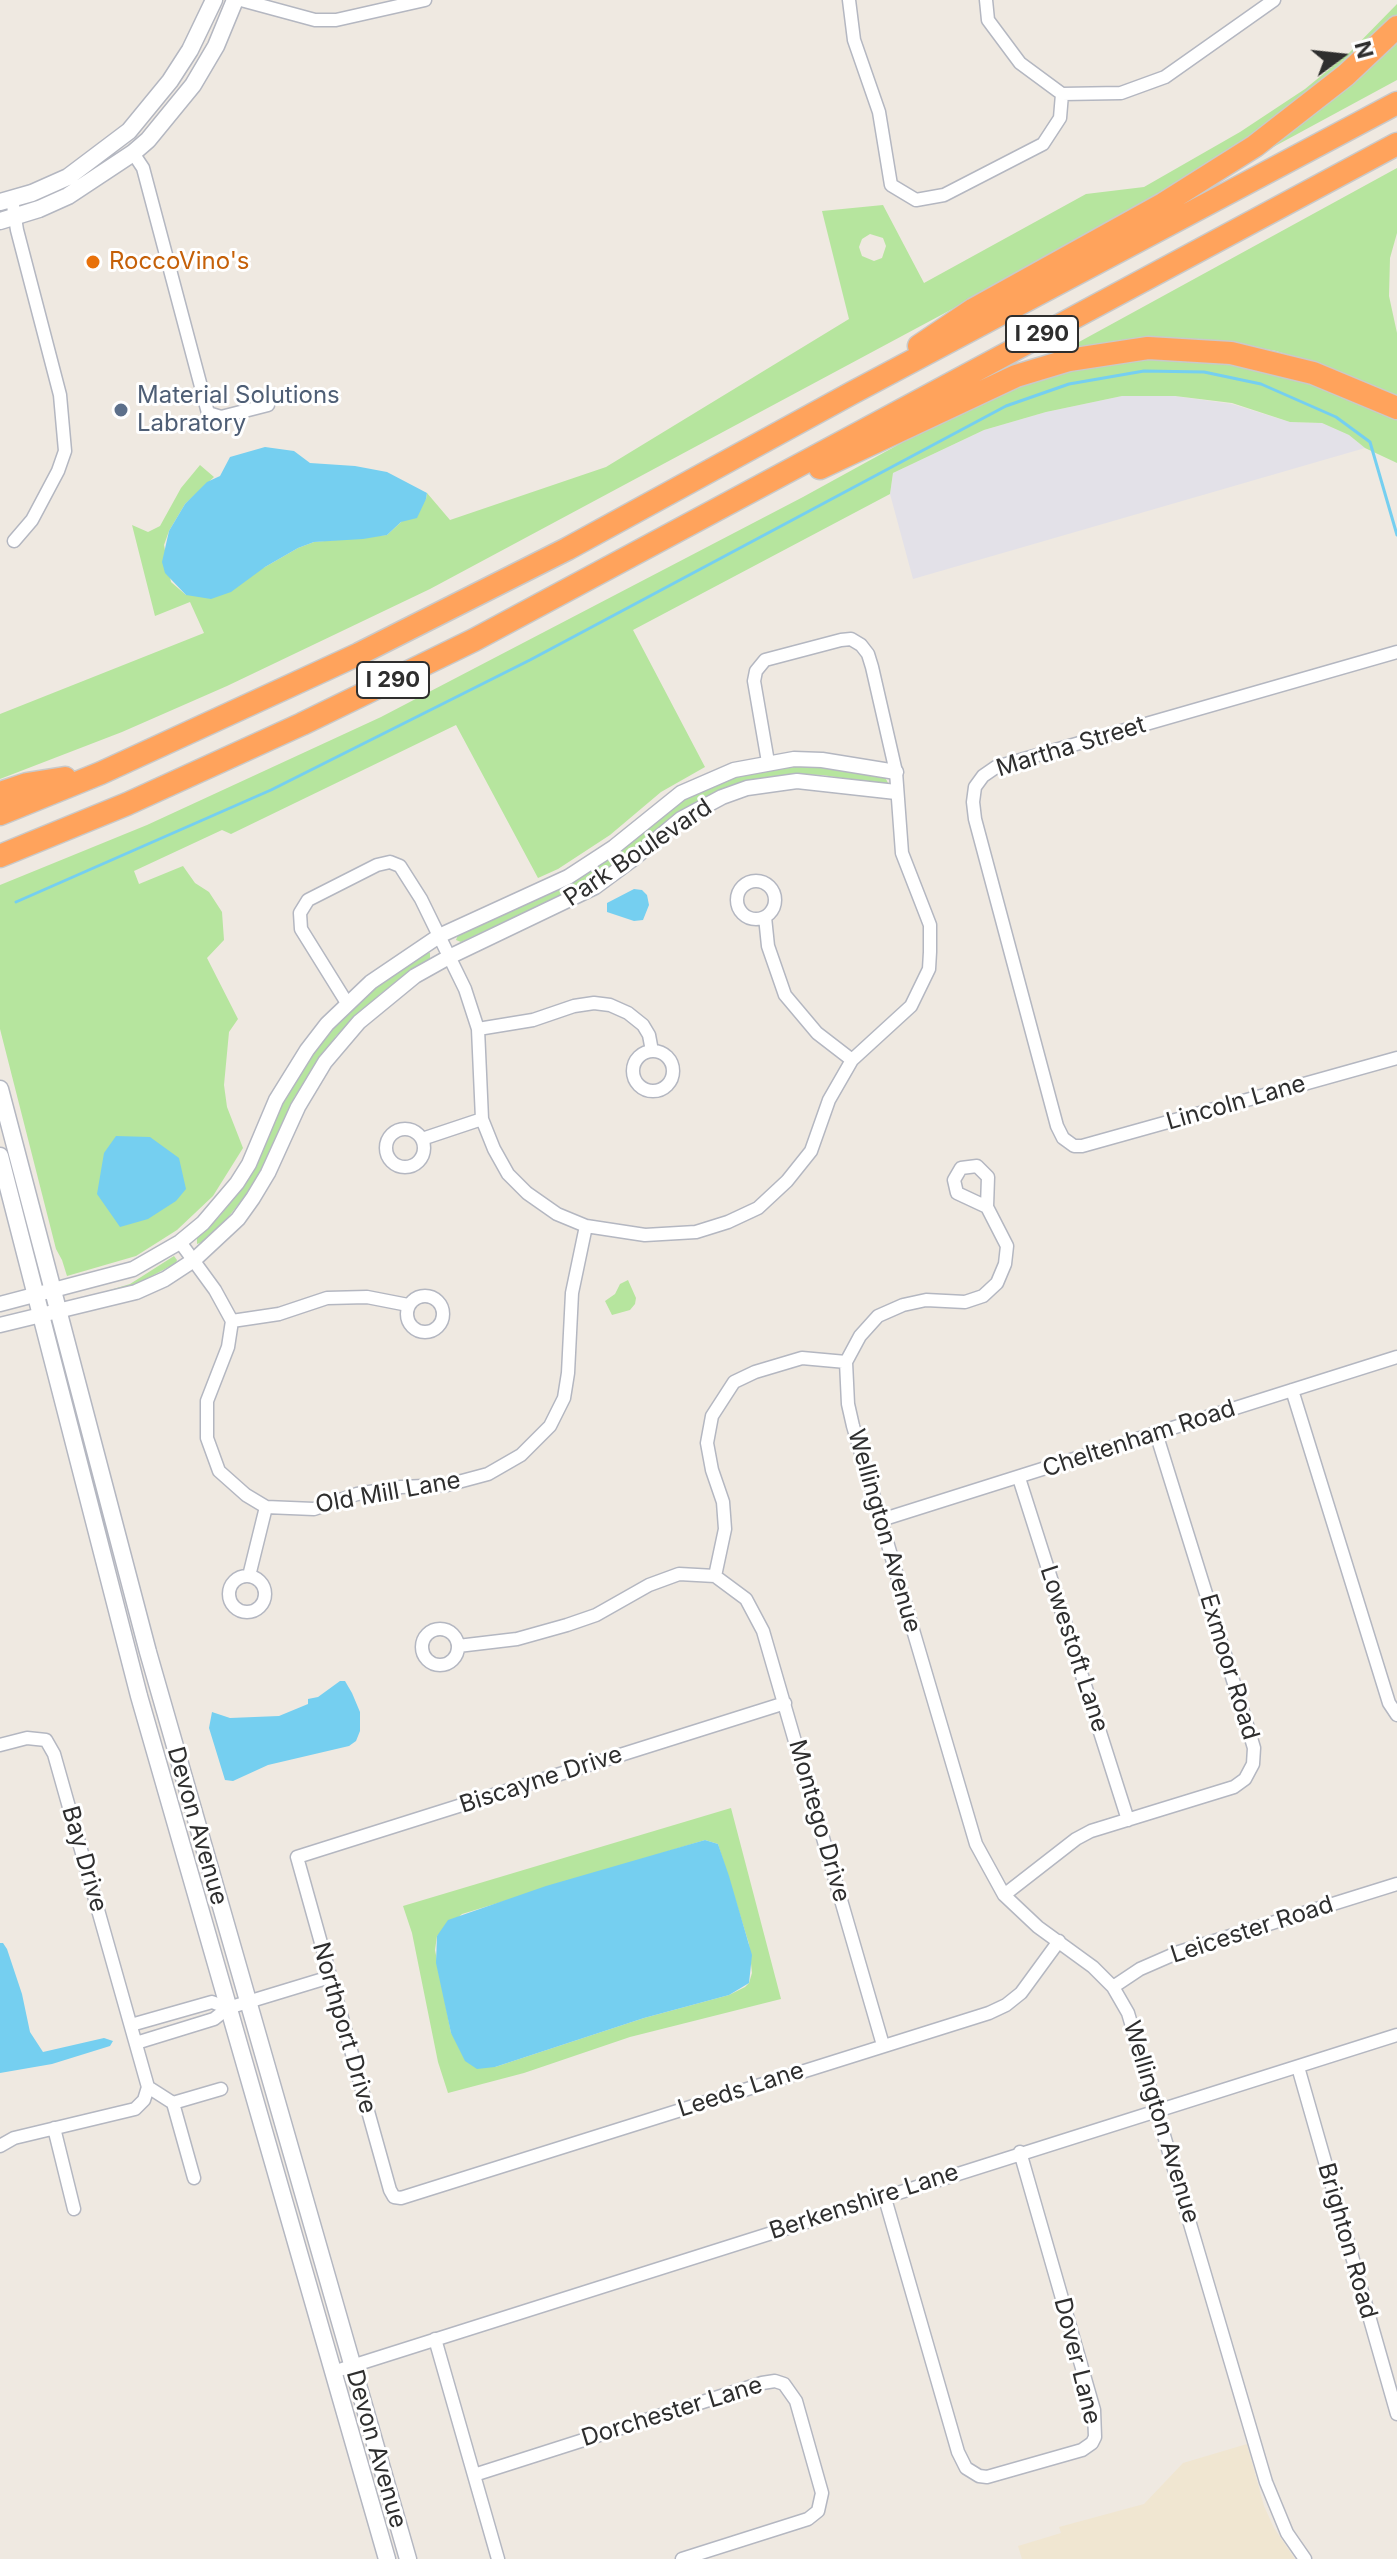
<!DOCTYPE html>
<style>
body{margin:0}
#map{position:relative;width:1397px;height:2559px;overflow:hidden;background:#efe9e1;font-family:Inter,sans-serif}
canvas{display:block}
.north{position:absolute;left:1301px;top:16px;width:80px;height:80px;-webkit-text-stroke:6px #fff;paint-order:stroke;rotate:75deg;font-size:22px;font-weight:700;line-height:32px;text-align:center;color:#2e2e2e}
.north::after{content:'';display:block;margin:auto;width:28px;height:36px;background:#2e2e2e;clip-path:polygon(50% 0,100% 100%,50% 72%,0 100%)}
</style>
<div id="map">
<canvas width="1397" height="2559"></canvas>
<div class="north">N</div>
</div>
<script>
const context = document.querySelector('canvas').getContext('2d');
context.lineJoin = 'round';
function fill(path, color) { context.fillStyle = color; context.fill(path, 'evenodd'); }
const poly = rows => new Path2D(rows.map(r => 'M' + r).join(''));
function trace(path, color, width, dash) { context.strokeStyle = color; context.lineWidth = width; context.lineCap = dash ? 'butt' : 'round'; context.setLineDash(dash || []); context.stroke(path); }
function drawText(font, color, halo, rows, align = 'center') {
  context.font = font + ' Inter,sans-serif'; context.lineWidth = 6; context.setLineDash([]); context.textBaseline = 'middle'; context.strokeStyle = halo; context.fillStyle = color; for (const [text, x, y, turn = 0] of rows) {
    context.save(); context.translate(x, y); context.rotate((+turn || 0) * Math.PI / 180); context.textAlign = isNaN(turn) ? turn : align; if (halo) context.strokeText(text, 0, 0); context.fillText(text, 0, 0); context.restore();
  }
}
fill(poly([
 [1122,396,1175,396,1232,404,1290,422,1322,423,1349,435,1365,448,913,579,890,494,893,473,984,430,1046,412]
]), '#e3e1e8');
fill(poly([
 [1247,2444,1264,2506,1274,2528,1295,2559,1022,2559,1018,2546,1061,2533,1059,2527,1144,2504,1183,2463]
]), '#f0e6d1');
fill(poly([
 [1397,4,1397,15,1349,62,1266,129,1124,217,430,589,227,686,122,732,0,779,0,714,204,633,190,602,155,616,132,525,148,532,160,526,181,488,200,465,214,477,185,504,169,531,164,545,171,582,186,595,265,567,298,548,314,542,387,535,426,499,427,493,450,520,606,467,849,319,822,211,883,205,924,283,1086,194,1144,187,1240,132,1305,89,1349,53],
 [870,234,883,238,886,246,882,258,874,261,862,256,859,247,862,239],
 [1397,39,1397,80,1240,165],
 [1397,168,1397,233,1390,258,1389,296,1397,333,1397,397,1322,366,1276,351,1225,342,1123,340,1076,348,1057,354],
 [1181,359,1238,364,1306,382,1397,420,1397,463,1365,448,1349,435,1322,423,1290,422,1232,403,1175,396,1122,396,1046,412,984,430,893,473,890,494,633,630,705,767,661,792,610,835,558,869,538,878,456,725,231,834,222,830,134,871,139,884,183,866,195,883,209,892,222,912,224,940,207,958,238,1019,229,1032,224,1085,227,1107,243,1148,213,1196,177,1230,136,1256,67,1276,62,1260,56,1249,0,1029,0,885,147,825,381,717,803,497,905,441,1005,392,1063,371,1119,360],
 [810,766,885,777,888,783,884,784,822,775,790,774,754,780,722,789,679,812,611,868,583,885,461,942,456,940,458,935,576,881,616,854,676,804,700,791,738,775,767,769],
 [426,952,430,953,430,959,380,994,336,1036,295,1096,263,1167,250,1190,221,1226,205,1241,197,1244,197,1237,219,1217,243,1187,286,1097,306,1064,336,1024,370,992],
 [174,1256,177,1260,176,1263,137,1284,77,1300,130,1284],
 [628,1280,636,1298,635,1304,630,1310,612,1315,605,1301,615,1294,620,1284],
 [731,1808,781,1999,630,2037,524,2073,448,2093,438,2062,412,1933,403,1906],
 [705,1840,718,1844,749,1944,752,1973,749,1983,745,1987,729,1995,644,2018,495,2067,451,2033,435,1950,437,1936,462,1914]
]), '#b6e59e');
fill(poly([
 [265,447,294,451,310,463,355,466,387,472,427,493,426,499,417,518,401,522,387,535,363,539,314,542,298,548,265,567,231,592,211,599,186,595,165,573,162,562,169,531,185,504,207,482,220,476,230,457],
 [634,889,642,890,647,895,649,905,643,920,634,921,607,912,607,903],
 [116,1136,150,1137,179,1158,186,1189,176,1201,148,1219,120,1227,97,1194,104,1153],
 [340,1681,345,1681,352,1693,360,1712,360,1731,356,1741,349,1746,268,1765,233,1781,225,1780,209,1728,212,1712,230,1718,279,1716,308,1704,308,1699,318,1697],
 [705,1840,718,1844,729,1876,752,1955,749,1983,729,1995,644,2018,495,2067,477,2069,465,2061,451,2033,436,1963,437,1936,448,1920,546,1886],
 [0,1943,3,1943,7,1949,22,1994,30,2032,43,2052,104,2038,113,2041,110,2046,52,2064,0,2073]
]), '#75cff0');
trace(poly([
 [16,902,271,790,530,660,1006,406,1069,384,1144,371,1204,372,1261,384,1336,417,1370,442,1397,535]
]), '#75cff0', 3);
const minor = poly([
 [241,0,315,20,336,20,425,0],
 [849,0,854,40,879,112,891,185,916,200,944,195,1043,144,1060,118,1062,94],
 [986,0,988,20,1020,63,1062,94,1121,93,1165,77,1274,0],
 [133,153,143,168,208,413,221,417,268,405],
 [12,199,17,230,60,395,65,451,58,471,32,520,14,541],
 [1397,652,996,767,983,776,975,787,973,802,975,819,1057,1126,1063,1138,1074,1146,1082,1146,1397,1058],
 '737 900a19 19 0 1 1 38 0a19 19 0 1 1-38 0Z',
 [765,917,768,946,785,995,817,1033,852,1060],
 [347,1003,301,929,300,913,308,900,377,865,390,862,400,866,421,899,465,989,478,1029,482,1119,494,1149,508,1174,527,1193,557,1214,586,1226,645,1235,696,1232,728,1222,758,1208,787,1181,811,1151,829,1100,852,1060,911,1006,929,969,930,952,930,925,902,853,896,772,872,667,868,654,861,645,851,639,841,640,765,660,756,671,754,681,768,762],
 [478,1029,533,1020,574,1006,594,1003,610,1005,628,1013,643,1025,649,1035,652,1051],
 '633 1071a20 20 0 1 1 40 0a20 20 0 1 1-40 0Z',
 '386 1148a19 19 0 1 1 38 0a19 19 0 1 1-38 0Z',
 [422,1139,482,1119],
 [180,1242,215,1290,232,1321,228,1347,207,1401,207,1438,219,1471,246,1495,266,1507,314,1509,357,1494,401,1487,447,1485,488,1474,521,1455,550,1426,564,1398,568,1373,572,1293,586,1226],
 '407 1314a18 18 0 1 1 36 0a18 18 0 1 1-36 0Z',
 [232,1321,279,1314,327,1298,367,1297,408,1305],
 [846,1362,848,1404,853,1426,976,1844,1004,1895,1038,1927,1093,1967,1113,1987,1128,2013,1266,2482,1287,2533,1305,2559],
 [846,1362,802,1358,755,1372,734,1382,712,1416,707,1443,712,1470,723,1502,725,1529,715,1576,746,1599,763,1631,883,2045],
 [846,1362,860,1336,878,1316,903,1305,926,1300,965,1302,983,1296,997,1283,1005,1264,1007,1246,987,1207,988,1177,977,1166,961,1168,954,1180,957,1193,987,1207],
 [1292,1390,1389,1703,1397,1715],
 [1019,1478,1128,1820],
 [881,1520,1397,1357],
 '229 1594a18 18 0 1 1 36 0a18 18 0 1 1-36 0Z',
 [249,1576,266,1507],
 '422 1647a18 18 0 1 1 36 0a18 18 0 1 1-36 0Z',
 [458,1646,517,1639,567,1625,596,1615,649,1585,679,1574,715,1576],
 [785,1703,297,1857,390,2190,394,2197,401,2198,989,2013,1006,2005,1021,1993,1059,1941],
 [0,1745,27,1738,46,1740,54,1754,148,2087,144,2100,135,2109,14,2138,0,2146],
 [1004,1895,1076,1839,1091,1831,1234,1787,1245,1779,1253,1764,1254,1748,1251,1738,1156,1433],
 [1113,1987,1140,1969,1179,1952,1397,1884],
 [131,2025,212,2002,228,2008],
 [136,2043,214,2019,228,2008,330,1977],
 [1298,2067,1397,2414],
 [148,2087,173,2103,221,2089],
 [173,2103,194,2178],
 [54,2128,74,2209],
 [884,2195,958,2452,966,2468,979,2476,987,2477,1082,2450,1092,2443,1095,2437,1094,2410,1020,2152],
 [435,2339,498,2559],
 [333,2372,1397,2035],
 [474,2475,762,2383,775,2381,784,2384,796,2401,822,2493,818,2511,808,2519,682,2559]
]);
const tertiary = poly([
 [0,1304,133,1269,180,1242,203,1223,237,1183,249,1164,276,1100,307,1050,327,1024,371,982,439,936,568,877,614,847,681,793,734,770,794,759,822,760,896,772],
 [0,1325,136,1292,165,1279,194,1260,238,1219,253,1198,268,1173,298,1107,325,1062,359,1022,415,976,449,957,595,887,633,859,681,819,722,797,747,788,797,781,896,792]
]);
const secondary = poly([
 [0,202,32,193,68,177,129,131,170,81,190,50,214,0],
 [0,221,39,209,68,196,133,153,148,140,193,85,216,46,235,0],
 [0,1089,148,1652,408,2559],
 [0,1156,139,1696,387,2559]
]);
const motorway = poly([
 [919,346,974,309,1163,204,1255,146,1346,75,1397,27],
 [820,468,1016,376,1069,360,1148,348,1231,353,1313,373,1397,408],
 [0,793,27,784,65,778],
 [0,814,101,773,359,654,567,549,852,393,1397,103],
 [0,856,127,804,302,724,474,640,1397,144]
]);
trace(minor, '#b4b7c1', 15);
trace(tertiary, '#b4b7c1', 17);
trace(secondary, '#b4b7c1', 19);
trace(motorway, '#c9c9c9', 25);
trace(minor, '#fff', 12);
trace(tertiary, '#fff', 14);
trace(secondary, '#fff', 16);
trace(motorway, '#ffa35c', 22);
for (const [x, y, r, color] of [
 [93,262,8,"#e8710a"],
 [121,410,8,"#5c6f8a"]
]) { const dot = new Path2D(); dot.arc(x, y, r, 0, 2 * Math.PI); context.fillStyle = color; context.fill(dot); trace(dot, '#fff', 3); }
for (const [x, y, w] of [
 [1042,334,72],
 [393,680,72]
]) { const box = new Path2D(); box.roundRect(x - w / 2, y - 18, w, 36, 6); context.fillStyle = '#fff'; context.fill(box); trace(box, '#2e2e2e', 2); }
drawText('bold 22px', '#2e2e2e', null, [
 ["I 290",1042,334],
 ["I 290",393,680]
]);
drawText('24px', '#c56008', '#fff', [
 ["RoccoVino's",109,262]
], 'left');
drawText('24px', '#4e5e75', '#fff', [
 ["Material Solutions",137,396],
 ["Labratory",137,424]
], 'left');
drawText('24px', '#2e2e2e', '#fff', [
 ["Martha Street",1071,747,-17],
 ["Park Boulevard",638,853,-34],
 ["Lincoln Lane",1236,1103,-16],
 ["Cheltenham Road",1139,1439,-18],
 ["Old Mill Lane",388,1493,-10],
 ["Wellington Avenue",884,1531,74],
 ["Lowestoft Lane",1074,1649,72],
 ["Exmoor Road",1229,1667,73],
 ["Biscayne Drive",541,1780,-18],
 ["Montego Drive",819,1821,74],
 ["Devon Avenue",197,1826,74],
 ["Bay Drive",84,1859,74],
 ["Leicester Road",1252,1930,-18],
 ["Northport Drive",344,2028,74],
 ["Leeds Lane",741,2090,-18],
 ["Wellington Avenue",1161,2122,73],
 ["Berkenshire Lane",864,2202,-18],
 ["Brighton Road",1347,2241,74],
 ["Dover Lane",1077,2361,76],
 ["Dorchester Lane",672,2412,-17],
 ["Devon Avenue",376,2449,74]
]);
</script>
